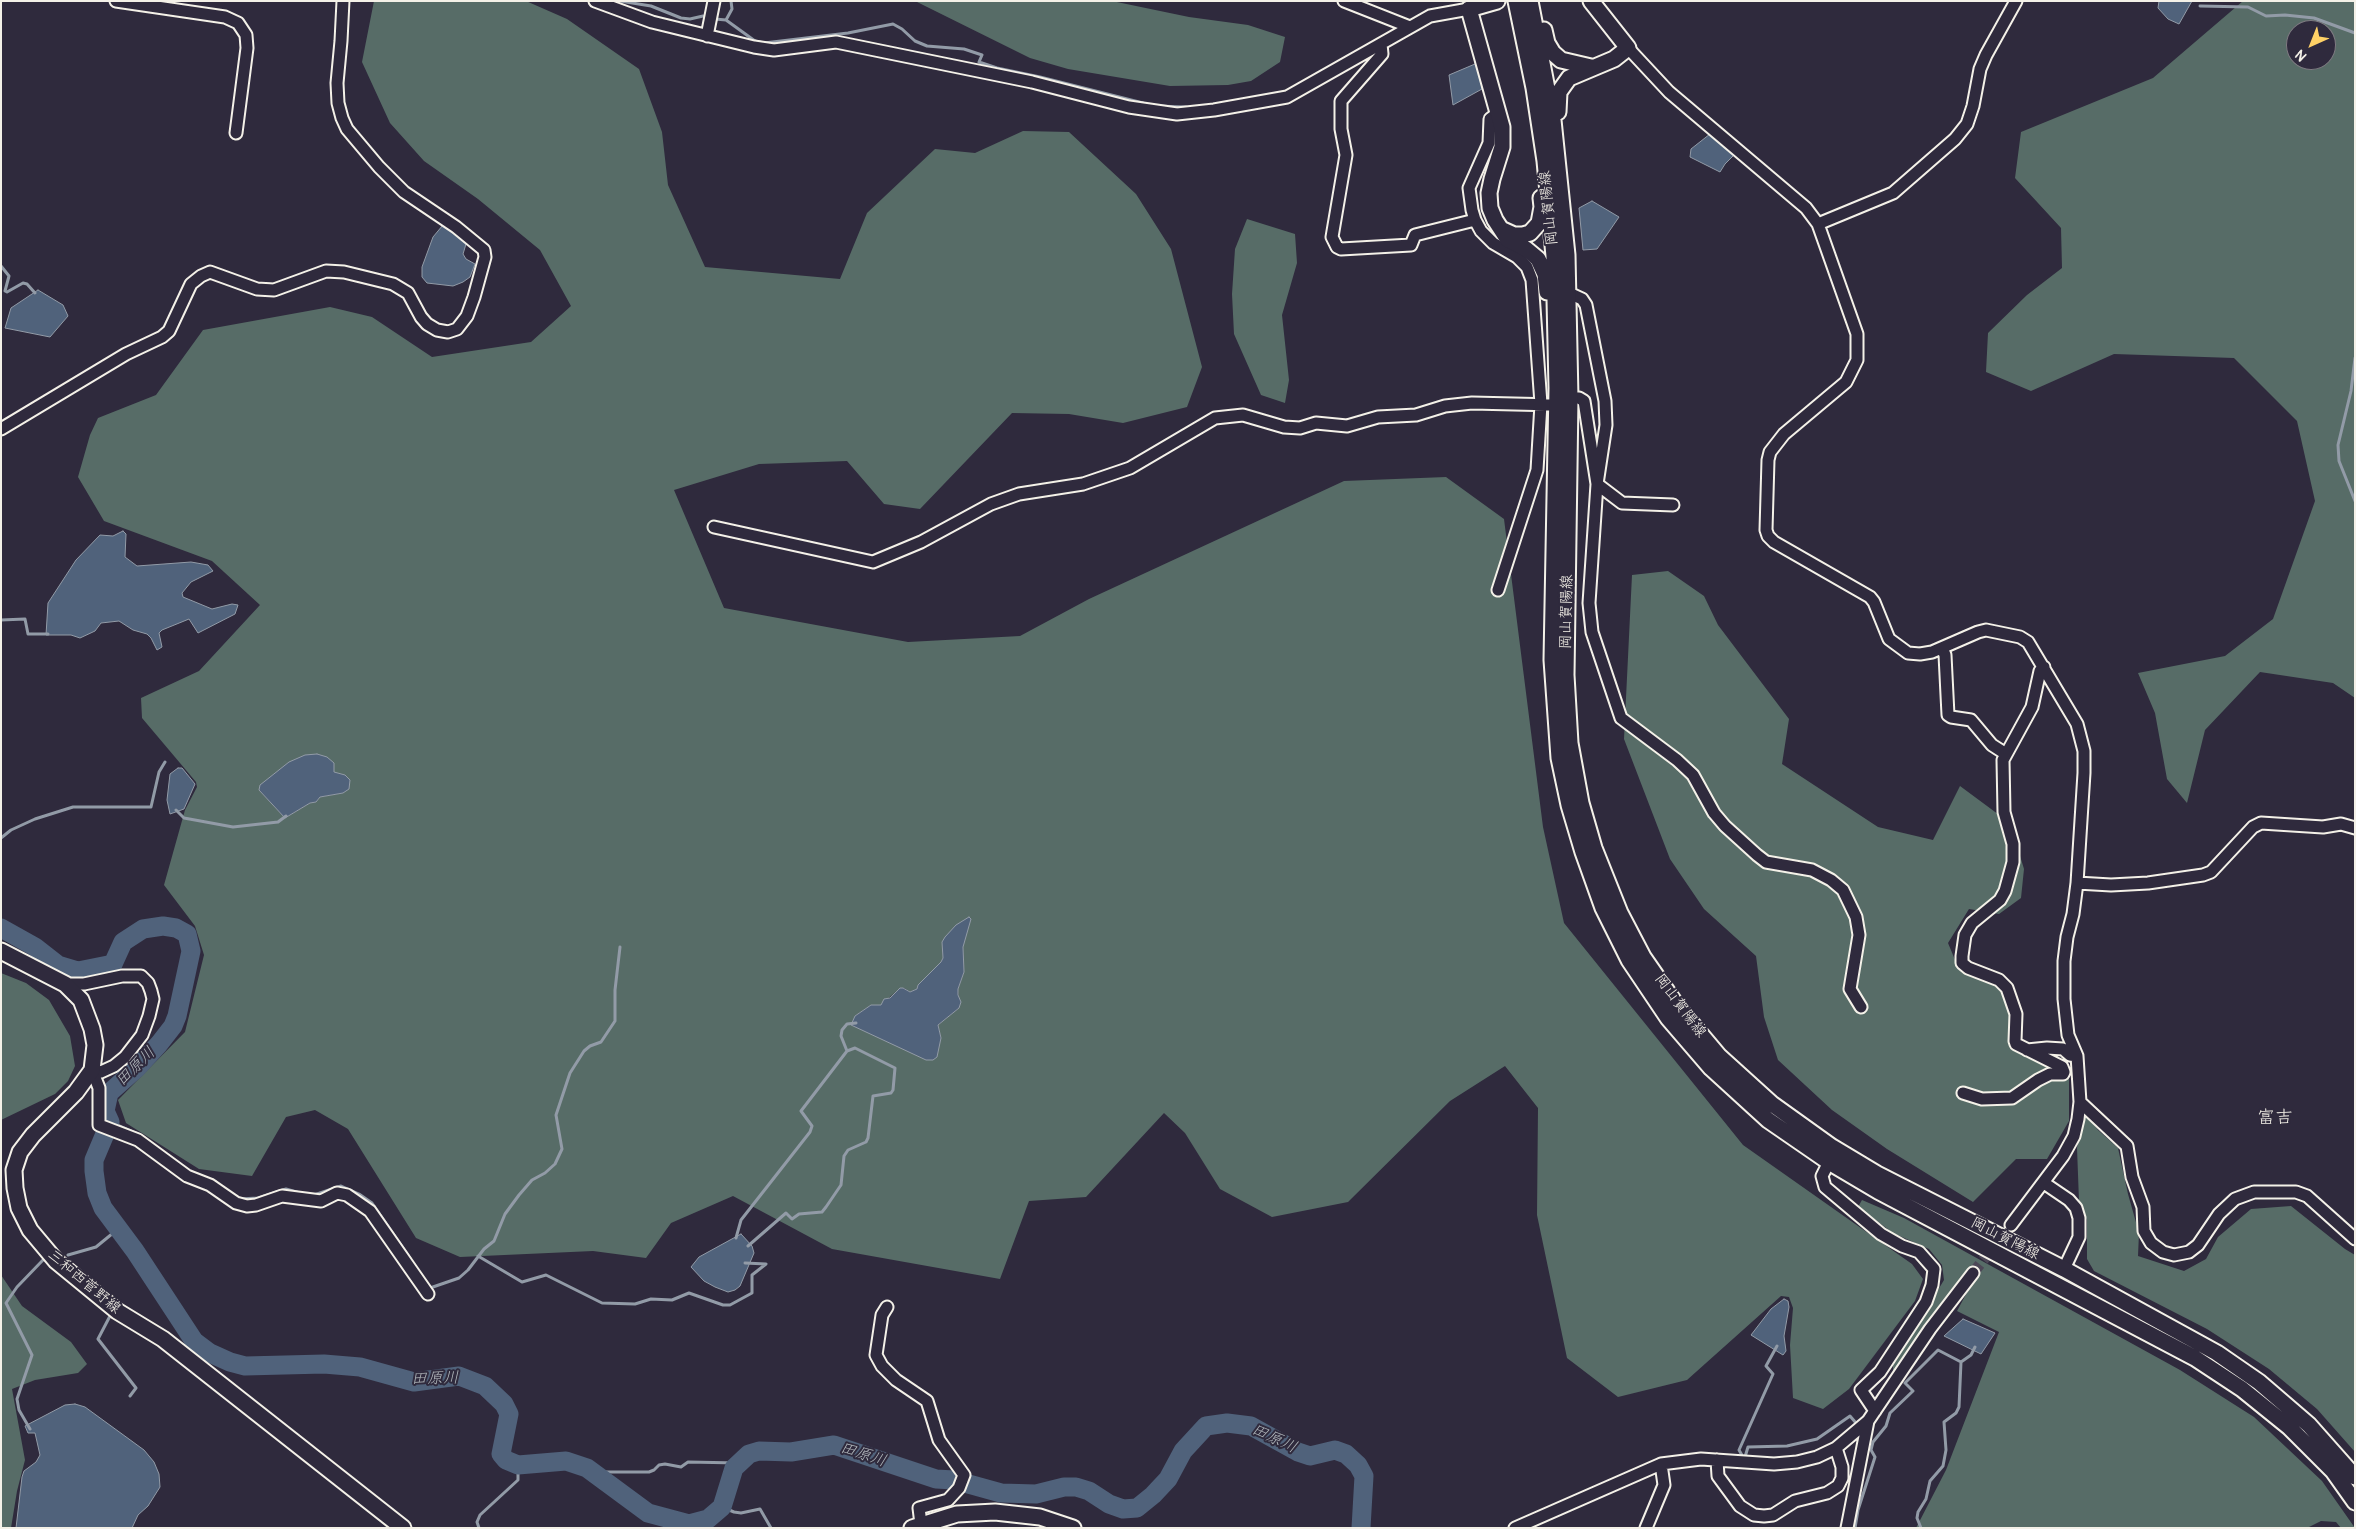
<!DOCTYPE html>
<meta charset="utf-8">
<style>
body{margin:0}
#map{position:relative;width:2356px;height:1529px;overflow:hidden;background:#2f2a3d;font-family:Pangolin,sans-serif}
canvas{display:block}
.frame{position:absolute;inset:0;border:2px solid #f4f1e8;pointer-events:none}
.north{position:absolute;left:2286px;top:20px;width:50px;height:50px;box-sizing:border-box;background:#2f2a3d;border:1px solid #7e7a81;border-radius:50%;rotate:224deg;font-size:14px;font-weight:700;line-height:20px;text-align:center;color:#f4f1e8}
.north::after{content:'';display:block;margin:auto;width:18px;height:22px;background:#ffd166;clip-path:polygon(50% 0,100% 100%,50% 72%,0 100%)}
</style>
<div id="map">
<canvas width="2356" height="1529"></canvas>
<div class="frame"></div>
<div class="north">N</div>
</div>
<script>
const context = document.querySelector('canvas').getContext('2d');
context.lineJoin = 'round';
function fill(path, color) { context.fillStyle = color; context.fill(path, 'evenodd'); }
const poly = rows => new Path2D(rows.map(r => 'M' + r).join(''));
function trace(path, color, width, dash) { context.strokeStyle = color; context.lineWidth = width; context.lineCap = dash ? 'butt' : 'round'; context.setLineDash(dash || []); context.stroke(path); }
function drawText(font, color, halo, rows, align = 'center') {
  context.font = font + ' Pangolin,"Klee One",sans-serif'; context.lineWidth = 4; context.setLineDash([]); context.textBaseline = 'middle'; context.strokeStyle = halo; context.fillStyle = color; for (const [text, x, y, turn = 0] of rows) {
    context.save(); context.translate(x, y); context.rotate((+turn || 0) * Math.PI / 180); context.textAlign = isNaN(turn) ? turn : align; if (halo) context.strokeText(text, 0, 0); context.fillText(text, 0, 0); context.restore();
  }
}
fill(poly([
 [374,1,526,1,567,19,639,69,662,132,668,185,705,267,840,279,867,213,935,149,975,153,1023,131,1069,132,1136,194,1171,249,1202,367,1187,407,1123,423,1069,414,1012,413,920,509,884,504,847,461,759,464,674,490,724,608,908,642,1020,636,1089,599,1344,481,1446,477,1504,519,1543,827,1564,923,1743,1145,1912,1264,1923,1279,1915,1301,1849,1389,1823,1409,1793,1398,1790,1345,1793,1308,1789,1297,1781,1296,1687,1380,1618,1397,1567,1358,1537,1215,1538,1108,1505,1066,1450,1101,1348,1202,1272,1217,1220,1189,1185,1133,1164,1113,1086,1197,1029,1201,1000,1279,832,1249,733,1196,671,1223,646,1258,593,1251,460,1257,416,1238,348,1129,315,1110,286,1117,252,1176,199,1169,126,1123,118,1100,185,1032,204,955,195,926,164,885,185,810,197,787,196,782,142,718,141,698,199,671,260,605,212,561,104,521,78,477,90,435,98,418,156,395,203,330,330,307,372,317,432,357,531,342,571,306,540,250,478,199,424,161,390,123,362,62],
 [333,768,334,772,337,775,343,793,320,797,316,802,310,803,285,818,259,790],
 [942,942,963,947,964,972,958,989,959,1008,938,1025,941,1038,855,1016,871,1005,881,1005,900,988,904,988,910,992,917,989,918,985,941,962,943,958],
 [915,1,1112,1,1189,17,1248,25,1285,37,1280,62,1251,81,1228,85,1170,86,1068,69,1030,58],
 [2243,1,2355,1,2355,698,2333,683,2260,672,2205,730,2187,803,2167,779,2155,713,2138,673,2225,656,2273,619,2315,501,2297,421,2234,358,2114,354,2031,391,1986,372,1988,333,2027,295,2062,268,2061,228,2015,178,2021,132,2153,78],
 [2296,30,2326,30,2326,60,2296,60],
 [1247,219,1295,234,1297,263,1282,315,1289,380,1285,403,1261,395,1234,334,1232,294,1235,249],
 [1668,571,1704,596,1718,625,1789,719,1782,764,1878,827,1933,840,1960,786,2010,823,2024,869,2021,898,1999,914,1969,909,1948,943,1958,967,1991,977,2009,996,2010,1016,2017,1038,2069,1067,2069,1121,2047,1159,2016,1159,1973,1202,1887,1149,1832,1110,1778,1060,1764,1017,1756,956,1704,909,1670,859,1624,739,1632,575],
 [1,973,26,983,49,1000,70,1036,75,1066,68,1081,55,1094,1,1120],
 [2083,1110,2098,1130,2118,1148,2128,1194,2139,1233,2138,1256,2184,1271,2206,1259,2218,1237,2251,1209,2291,1206,2345,1249,2355,1255,2355,1452,2317,1409,2269,1369,2207,1329,2094,1271,2087,1259,2087,1220,2079,1201,2077,1148],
 [1862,1200,1904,1218,2180,1370,2254,1417,2322,1481,2355,1528,2341,1528,2336,1522,2321,1521,2307,1528,1916,1528,1946,1470,1999,1332,1957,1311,1977,1274,1971,1269,1893,1372,1893,1365,1944,1280,1942,1265,1929,1249,1893,1233,1858,1207],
 [1,1275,22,1306,71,1342,87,1364,78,1373,35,1380,12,1389,25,1460,17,1491,11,1528,1,1528]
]), '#576c67');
const water = poly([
 [2159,1,2192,1,2179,24,2168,19,2158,8,2159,1],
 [1475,64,1480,77,1482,89,1453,105,1449,75,1475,64],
 [1710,134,1734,155,1725,164,1720,172,1690,157,1691,149,1710,134],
 [1592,201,1619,217,1597,249,1583,250,1579,208,1592,201],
 [443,225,446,225,465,240,466,244,463,254,466,259,475,264,470,277,463,282,453,286,427,283,422,277,422,267,433,237,443,225],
 [38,290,63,305,68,316,50,337,5,328,11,308,38,290],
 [123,531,126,534,125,557,137,566,191,562,208,565,213,571,191,582,182,593,183,597,212,609,232,604,238,605,235,614,198,633,189,619,162,630,159,633,162,647,157,650,151,638,147,634,133,630,119,621,101,623,95,631,80,638,71,635,46,635,48,603,76,560,100,535,113,536,123,531],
 [317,754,327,757,334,763,334,772,345,775,350,780,349,789,343,793,320,797,316,802,310,803,285,818,259,790,260,785,289,762,305,755,317,754],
 [178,768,182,768,195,784,184,809,170,814,167,800,170,774,178,768],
 [969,917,971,919,963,947,964,972,958,989,958,995,961,1002,959,1008,938,1025,941,1038,937,1057,933,1060,926,1060,851,1025,855,1016,871,1005,881,1005,884,999,890,998,900,988,903,988,910,992,917,989,918,985,941,962,943,958,942,942,945,937,956,925,969,917],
 [741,1234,752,1246,754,1253,740,1286,735,1290,728,1292,715,1287,704,1281,691,1267,699,1257,741,1234],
 [1784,1299,1788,1301,1789,1307,1784,1336,1786,1351,1783,1355,1751,1335,1771,1309,1784,1299],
 [1963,1319,1995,1333,1981,1354,1944,1336,1963,1319],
 [75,1404,85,1407,144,1450,154,1462,159,1474,160,1487,148,1506,138,1515,132,1528,16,1528,22,1477,24,1471,36,1462,40,1455,35,1433,28,1433,25,1426,65,1405,75,1404]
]);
fill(water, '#50627b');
trace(water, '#929ba7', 1);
trace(poly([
 [620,1,651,6,681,18,690,19,703,16],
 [2200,6,2248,7,2266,16,2285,15,2314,18,2355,33],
 [715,19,726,20,755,41,764,43,848,33,893,24,902,29,915,41,927,46,964,49,982,55,979,62,997,68,1040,77,1143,103],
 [726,20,732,9,731,1],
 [1156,106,1186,107],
 [1,266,9,276,5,291,7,292,23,283,27,284,35,293],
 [2355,358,2351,391,2338,445,2339,461,2355,501],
 [1,620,25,619,28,634,48,634],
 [176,810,184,818,233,827,278,822,286,816],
 [1,838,11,830,35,819,73,807,151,807,159,772,165,762],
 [110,1122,140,1135],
 [199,1175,216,1182],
 [314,1195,341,1186,359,1194,372,1203,410,1258],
 [239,1199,258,1198,286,1189,300,1193],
 [736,1238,741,1220,810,1132,812,1126,801,1111,847,1051,841,1036,842,1030,847,1024,856,1023],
 [748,1246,786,1213,792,1219,799,1214,822,1212,826,1207,841,1185,844,1156,848,1150,866,1142,868,1138,873,1096,891,1093,893,1090,895,1068,855,1048,847,1051],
 [68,1255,96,1247,118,1229],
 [478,1256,522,1282,546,1275,602,1303,635,1304,651,1299,672,1300,689,1293,723,1305,730,1305,752,1293,752,1275,766,1264,745,1263],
 [429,1286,430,1288,459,1278,468,1270,484,1249,494,1241,505,1214,519,1195,532,1180,545,1173,555,1164,562,1149,556,1115,570,1073,584,1051,590,1046,601,1042,615,1021,615,990,620,947],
 [110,1316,98,1339,136,1388,130,1396],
 [1777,1346,1766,1366,1773,1374,1739,1450,1743,1457,1745,1457,1748,1447,1787,1446,1817,1439,1850,1416,1856,1423],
 [30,1429,19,1410,17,1399,32,1355,6,1303,17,1287,43,1260],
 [595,1472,649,1472,654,1470,659,1465,665,1464,681,1467,688,1462,738,1463],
 [722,1507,734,1512,741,1513,760,1509,771,1528],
 [479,1528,477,1522,480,1515,518,1480,518,1465],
 [1855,1528,1858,1510,1875,1457,1871,1450,1873,1442,1886,1426,1890,1413,1913,1391,1905,1383,1938,1350,1961,1362,1971,1355,1975,1347],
 [1921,1528,1917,1518,1918,1512,1926,1499,1930,1481,1943,1466,1946,1450,1944,1422,1956,1413,1959,1407,1961,1362]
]), '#929ba7', 3);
trace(poly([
 [1,928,35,947,58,965,78,971,113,964,123,942,143,929,163,926,176,928,187,934,191,951,177,1016,173,1026,159,1044,136,1069,109,1093,105,1111,110,1122,94,1160,94,1171,97,1193,103,1208,135,1251,194,1341,210,1353,230,1362,245,1366,324,1364,360,1367,414,1382,459,1376,485,1386,504,1404,509,1414,501,1454,506,1460,518,1465,566,1461,587,1468,648,1513,689,1524,708,1519,722,1507,734,1468,749,1454,759,1451,791,1452,834,1445,936,1479,954,1480,1001,1493,1036,1494,1064,1487,1076,1487,1089,1491,1109,1504,1123,1509,1137,1508,1153,1495,1168,1479,1183,1451,1206,1426,1227,1423,1251,1426,1298,1452,1310,1456,1335,1450,1346,1454,1358,1465,1364,1476,1361,1528]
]), '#50627b', 19);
trace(poly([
 [1973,1273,2011,1225]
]), '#4d4857', 11, [11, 5.5]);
const minor = poly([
 [116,1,225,17,238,23,246,35,247,48,236,133],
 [595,1,652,22,754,47,774,50,836,42,1032,82,1129,107,1177,114,1214,110,1287,97,1430,16,1469,9],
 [1344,1,1410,27],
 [707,36,714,1],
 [1381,44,1382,54,1341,101,1341,129,1346,155,1332,237,1337,247,1341,249,1411,245,1415,235,1475,220],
 [1628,48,1669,92,1806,208,1818,224,1857,334,1857,360,1846,382,1784,434,1770,452,1768,460,1766,530,1768,536,1774,542,1870,597,1874,602,1889,639,1908,653,1920,654,1932,652,1978,632,1986,630,2020,637,2028,642,2077,724,2084,751,2084,773,2077,883,2073,914,2067,937,2064,961,2064,999,2068,1035,2077,1056,2080,1102,2078,1119,2074,1136,2063,1156,2011,1225],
 [1818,224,1893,193,1955,139,1967,124,1973,106,1980,69,1986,55,2016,1],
 [1569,293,1582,299,1586,305,1605,401,1606,425,1597,484,1589,603,1592,632,1621,718,1677,760,1693,775,1714,813,1725,826,1757,855,1766,862,1812,870,1831,880,1843,890,1856,917,1859,935,1850,989,1861,1007],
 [1570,398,1579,398,1584,401,1597,484,1622,503,1673,505],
 [1,429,126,354,162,337,169,331,191,284,201,276,210,272,257,289,274,290,326,271,344,272,393,284,408,293,421,317,427,324,437,330,448,332,457,329,467,316,474,297,485,257,484,250,456,227,404,192,379,167,347,129,342,118,338,103,337,83,341,41,343,1],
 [714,527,873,562,921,542,991,504,1019,494,1083,484,1130,468,1215,418,1243,415,1284,427,1300,428,1316,423,1347,426,1378,417,1416,415,1445,406,1472,403,1556,405],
 [1498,590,1537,470,1541,404,1532,280,1527,267,1517,257,1493,243,1481,231,1475,220,1472,210,1469,188,1489,143,1490,119,1498,113],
 [1942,648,1945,655,1948,715,1951,717,1971,720,1992,745,2006,754],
 [2077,883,2111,885,2148,883,2203,875,2211,872,2253,827,2261,823,2323,827,2341,824,2355,828],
 [65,984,84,984,122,976,141,976,148,983,151,991,153,999,149,1016,142,1035,125,1057,114,1066,101,1072,92,1070],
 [2027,1050,2047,1048,2063,1049,2070,1055,2077,1056],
 [92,1070,99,1088,99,1125,138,1140,187,1176,210,1185,236,1203,247,1206,256,1205,282,1196,321,1201,337,1193,347,1195,370,1211,428,1294],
 [1963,1093,1982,1099,2012,1098,2038,1080,2050,1074,2063,1074,2064,1072,2062,1067,2016,1044,2015,1041,2016,1014,2007,988,1999,980,1968,968,1962,963,1962,956,1965,935,1972,923,2000,900,2005,891,2013,862,2013,844,2004,812,2003,760,2032,707,2040,671,2044,667],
 [2080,1102,2127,1146,2132,1177,2143,1207,2144,1231,2151,1243,2163,1252,2174,1255,2189,1252,2198,1245,2219,1214,2235,1199,2254,1192,2296,1192,2307,1196,2355,1239],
 [1829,1162,1822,1176,1825,1187,1881,1234,1902,1246,1919,1252,1934,1269,1932,1285,1926,1302,1880,1372,1861,1390,1875,1411],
 [2044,1183,2069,1200,2076,1208,2079,1218,2079,1237,2064,1269],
 [887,1307,882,1315,876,1355,882,1366,896,1380,927,1401,939,1440,964,1475,959,1488,948,1500,919,1508,921,1524],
 [1717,1460,1718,1476,1740,1506,1754,1515,1764,1516,1773,1515,1795,1501,1827,1493,1838,1486,1842,1478,1842,1467,1836,1448],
 [1515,1528,1661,1464,1701,1459,1774,1464,1797,1462,1817,1457,1836,1448,1868,1421,1930,1329,1973,1273],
 [1646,1528,1664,1485,1661,1464],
 [1847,1528,1868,1421]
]);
const major = poly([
 [1497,1,1469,9,1502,127,1502,147,1492,179,1489,193,1490,208,1495,220,1508,240,1526,249,1538,259,1545,274,1547,292],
 [1516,1,1534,88,1545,161,1554,256,1557,388,1552,660,1559,758,1569,805,1583,852,1603,908,1629,960,1668,1018,1711,1068,1768,1120,1829,1162,1878,1191,2195,1358,2242,1389,2289,1427,2333,1471,2355,1502],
 [1530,1,1553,120,1567,255,1570,398,1566,675,1570,743,1581,803,1594,848,1620,913,1643,957,1677,1006,1719,1056,1772,1104,1832,1147,1877,1174,2064,1269,2217,1353,2259,1382,2309,1425,2355,1477],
 [1544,30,1547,43,1553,53,1561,60,1591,67],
 [1558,112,1559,92,1569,78,1614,59,1628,48,1591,1],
 [1503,230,1514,235,1523,235,1530,233,1539,223,1542,207,1541,198],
 [1,951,65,984,81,1000,92,1029,95,1045,92,1070,76,1092,33,1135,20,1152,14,1170,15,1188,19,1208,30,1230,56,1261,117,1311,163,1339,403,1528],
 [912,1528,957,1514,995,1512,1040,1517,1073,1528]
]);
trace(minor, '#f4f1e8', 15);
trace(major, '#f4f1e8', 19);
trace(minor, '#2f2a3d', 11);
trace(major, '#2f2a3d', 15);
drawText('15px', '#f4f1e8', '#2f2a3d', [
 ["岡山賀陽線",1549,208,-96],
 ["岡山賀陽線",1567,612,-89],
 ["岡山賀陽線",1680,1006,53],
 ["岡山賀陽線",2005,1239,27],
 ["三和西菅野線",84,1282,40]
]);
drawText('italic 16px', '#b2b8bc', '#2f2a3d', [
 ["田原川",136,1067,-45],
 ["田原川",435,1379,-1],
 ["田原川",1274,1439,25],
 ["田原川",863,1455,18]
]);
drawText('18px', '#f4f1e8', '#2f2a3d', [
 ["富吉",2275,1118]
]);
</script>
